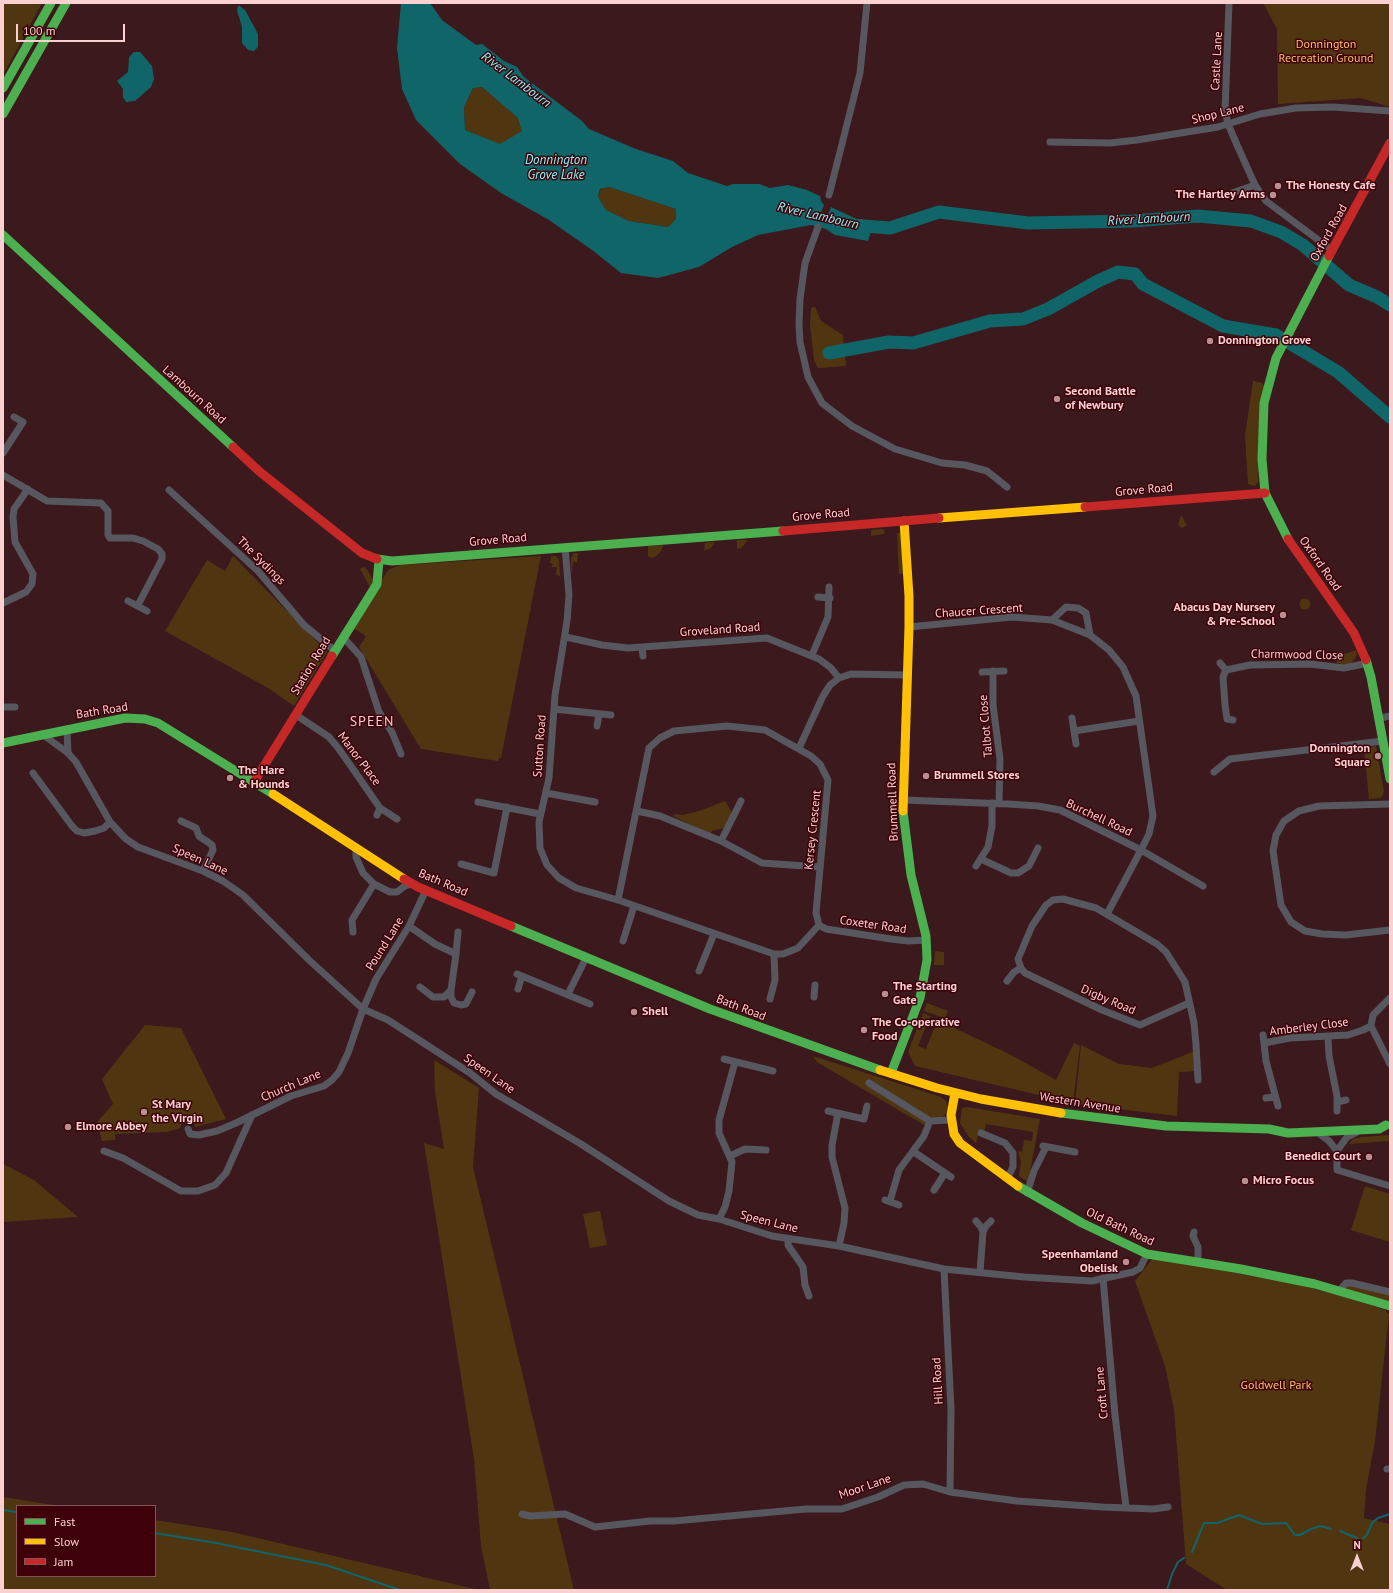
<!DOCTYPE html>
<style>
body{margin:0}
#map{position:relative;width:1393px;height:1593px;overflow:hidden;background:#3b191d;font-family:"PT Sans",sans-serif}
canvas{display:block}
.frame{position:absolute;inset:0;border:4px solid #fad0d0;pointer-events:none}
.legend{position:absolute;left:16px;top:1505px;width:140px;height:72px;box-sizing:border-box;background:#3e0009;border:1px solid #895359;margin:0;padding:5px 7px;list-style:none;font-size:12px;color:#fad0d0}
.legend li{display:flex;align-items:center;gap:8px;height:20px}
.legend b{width:20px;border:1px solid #895359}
.north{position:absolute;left:1337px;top:1537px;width:40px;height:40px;-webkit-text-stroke:3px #3e0009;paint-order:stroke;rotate:0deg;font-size:11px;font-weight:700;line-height:16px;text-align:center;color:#fad0d0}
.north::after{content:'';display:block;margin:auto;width:14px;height:18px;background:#fad0d0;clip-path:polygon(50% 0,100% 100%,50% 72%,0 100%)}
.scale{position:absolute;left:16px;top:24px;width:109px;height:18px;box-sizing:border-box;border:2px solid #fad0d0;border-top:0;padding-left:5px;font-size:12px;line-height:14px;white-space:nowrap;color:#fad0d0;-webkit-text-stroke:3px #3e0009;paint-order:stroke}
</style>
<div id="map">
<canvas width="1393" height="1593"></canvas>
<div class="frame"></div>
<ul class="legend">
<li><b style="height:5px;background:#4caf50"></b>Fast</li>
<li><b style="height:5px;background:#ffc107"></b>Slow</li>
<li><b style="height:5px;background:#c62828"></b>Jam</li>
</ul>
<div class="north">N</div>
<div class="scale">100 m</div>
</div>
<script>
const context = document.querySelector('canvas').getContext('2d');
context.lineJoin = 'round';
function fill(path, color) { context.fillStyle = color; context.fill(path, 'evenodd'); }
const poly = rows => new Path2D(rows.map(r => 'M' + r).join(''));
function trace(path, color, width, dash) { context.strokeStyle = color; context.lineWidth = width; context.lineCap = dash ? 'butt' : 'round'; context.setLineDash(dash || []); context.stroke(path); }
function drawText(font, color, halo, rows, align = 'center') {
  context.font = font + ' "PT Sans",sans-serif'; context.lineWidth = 3; context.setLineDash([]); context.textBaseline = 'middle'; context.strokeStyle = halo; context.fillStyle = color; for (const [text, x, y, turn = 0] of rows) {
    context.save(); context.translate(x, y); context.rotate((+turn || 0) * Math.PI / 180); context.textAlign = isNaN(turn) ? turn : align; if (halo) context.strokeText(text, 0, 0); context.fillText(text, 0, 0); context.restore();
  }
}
fill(poly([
 [3,3,42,3,3,75],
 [1263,3,1390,3,1390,107,1361,98,1278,104,1277,29],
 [482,87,518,118,523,131,500,145,465,130,464,107,473,88],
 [609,187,676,209,676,219,668,227,629,221,606,210,598,197,601,189],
 [815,307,821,321,843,335,846,366,818,368,814,360,810,325,811,308],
 [1253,381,1262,383,1264,386,1258,462,1258,482,1255,486,1248,484,1245,436],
 [1181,515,1187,525,1182,528,1178,525],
 [883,529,885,533,883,534,871,536,871,530],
 [897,533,901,533,903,574,899,574],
 [737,540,748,540,741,548,737,549],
 [715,542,711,548,704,551,705,543],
 [663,545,662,550,656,556,652,558,648,556,648,546],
 [574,553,578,553,577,562,573,562,571,576,571,558],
 [233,556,327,652,294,706,268,688,165,631,207,560,225,571],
 [541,556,501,758,499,758,498,761,421,749,359,647,366,636,353,628,386,573,390,569,401,565],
 [551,556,556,556,559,560,560,576,556,575,557,567,552,567,553,564,550,563],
 [364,567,368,571,374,582,371,589,360,569],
 '1299.5 604a5.5 5.5 0 1 1 11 0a5.5 5.5 0 1 1-11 0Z',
 [1356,650,1357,655,1351,664,1344,665,1337,663,1336,657],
 [1376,746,1384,792,1381,798,1369,799,1364,748],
 [725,801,732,813,725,828,712,831,710,834,673,816,676,814,683,815,699,811],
 [935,951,944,952,944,965,934,965],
 [927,1003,948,1011,945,1018,924,1011],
 [923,1013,930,1016,918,1046,926,1049,934,1029,946,1024,1011,1055,1056,1080,1074,1043,1080,1046,1073,1103,915,1066,908,1052],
 [145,1025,181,1028,226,1119,195,1127,193,1115,185,1115,180,1128,167,1132,115,1134,115,1140,102,1141,97,1122,113,1104,102,1079],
 [1081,1045,1119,1064,1152,1068,1195,1051,1197,1071,1179,1072,1177,1116,1075,1104],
 [813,1056,941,1097,946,1101,948,1107,947,1112,941,1119,929,1119,924,1125,817,1062],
 [434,1060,479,1088,473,1167,574,1590,490,1590,481,1546,474,1459,424,1143,444,1149,435,1092],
 [967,1107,1040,1119,1028,1182,1019,1176,1021,1162,1018,1151,1022,1152,1024,1140,1032,1141,1033,1132,986,1124,984,1133,979,1132,976,1143,969,1137,960,1123,962,1108],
 [1390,1135,1390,1141,1349,1144,1353,1139,1362,1137],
 [3,1164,34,1180,78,1217,3,1222],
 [1365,1186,1390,1194,1390,1242,1351,1230],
 [600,1211,607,1245,590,1248,583,1214],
 [1153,1258,1275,1279,1338,1295,1385,1310,1389,1315,1375,1441,1366,1490,1364,1518,1390,1524,1390,1590,1227,1590,1186,1564,1174,1409,1165,1366,1135,1281],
 [1346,1284,1390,1292,1390,1307,1339,1291],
 [3,1497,60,1506,17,1506,17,1576,155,1576,155,1520,232,1532,479,1590,3,1590]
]), '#503610');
fill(poly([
 [401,3,430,3,442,20,476,45,482,44,504,61,517,67,524,77,582,121,589,129,636,149,673,161,688,173,727,186,733,184,759,184,770,188,788,185,807,190,820,196,821,201,824,205,820,215,827,217,831,207,865,223,871,231,868,241,835,235,826,229,811,225,758,235,732,247,699,267,658,278,621,273,592,250,549,220,501,193,460,164,416,120,402,89,397,48],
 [482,87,518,118,522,131,500,144,465,130,464,107,473,88],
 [609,187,676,209,676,219,668,227,629,221,606,210,598,197,600,189],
 [238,6,240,6,245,10,258,34,258,47,254,51,248,50,242,43,242,27,237,10],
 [134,52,140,52,152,66,154,79,151,87,135,101,126,102,123,97,123,89,117,81,128,72,129,57]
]), '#106569');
trace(poly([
 [3,1510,17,1512],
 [1340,1531,1357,1538],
 [155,1533,216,1543,326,1565,400,1590],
 [1363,1538,1367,1535,1372,1523,1378,1518,1390,1514],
 [1192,1552,1204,1523,1217,1523,1239,1515,1262,1524,1286,1523,1295,1535,1300,1535,1311,1529,1321,1526,1331,1529],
 [1167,1590,1172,1574,1178,1562,1184,1558]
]), '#106569', 2);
trace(poly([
 [851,225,890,228,939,212,1028,223,1133,221,1198,216,1251,221,1281,232,1303,245,1349,285,1377,297,1390,305],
 [829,353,889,342,913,343,990,321,1023,319,1048,309,1098,281,1118,272,1135,274,1143,284,1223,326,1276,335,1338,372,1390,417]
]), '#106569', 13);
trace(poly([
 [1229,3,1225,111,1228,124,1237,145,1255,185,1266,201,1333,251],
 [1050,142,1110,143,1137,140,1218,127,1260,114,1296,108,1333,107,1390,111],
 [1232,193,1255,185],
 [829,195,860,73,867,3],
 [818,227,805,263,800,299,799,325,800,342,808,377,822,403,852,426,895,449,942,463,965,465,987,471,1007,487],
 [3,453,23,422,14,417],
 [3,475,47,501,101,503,108,511,108,535,110,538,133,538,143,541,158,549,162,554,162,559,138,605],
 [169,490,258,571,304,625,334,650],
 [565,547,569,595,567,621,555,695,549,778,539,822,540,848,547,865,559,878,576,888,618,900,774,954,783,954,798,948,819,925],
 [818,597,830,598],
 [128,601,147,611],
 [3,603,26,592,32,584,33,574,15,542,13,517,14,509,28,489],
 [1052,620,1066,607,1078,608,1086,613,1090,635],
 [909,627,1012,617,1052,620,1090,635,1109,650,1123,667,1136,696,1153,816,1149,834,1141,850,1107,914],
 [343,637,361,657,379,712,392,732,401,754],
 [566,637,602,645,628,648,767,638,819,659,831,668,839,678,851,674,906,675],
 [642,648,643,656],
 [812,655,828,617,829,587],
 [1220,663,1226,670],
 [993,671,993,705,1000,759,999,803],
 [982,672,1004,671],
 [3,707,15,707],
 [554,709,611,715],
 [296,715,329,737,339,749,380,808,397,819],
 [1072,718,1076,744],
 [1380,718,1390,716],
 [1233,720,1227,719,1225,705,1223,677,1226,670,1250,665,1310,664,1344,668,1368,663],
 [597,726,599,714],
 [67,729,68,753],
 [1074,731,1139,721],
 [42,734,68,753,76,762,110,822,126,839,138,847,203,871,223,881,243,895,309,960,363,1009,388,1020,470,1073,496,1094,581,1144,669,1201,698,1215,719,1219,772,1236,839,1246,944,1269,1024,1277,1092,1281,1133,1272,1140,1268,1147,1254],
 [799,748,823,696,830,685,839,678],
 [1214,772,1230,759,1383,741],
 [33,773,72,826,77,831,84,833,95,831,104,828,110,822],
 [546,793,595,802],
 [903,800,1008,804,1038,806,1060,810,1141,850,1203,886],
 [478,802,540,814],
 [1390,804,1319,806,1299,811,1284,821,1276,835,1273,851,1281,905,1291,922,1305,931,1322,934,1346,935,1390,930],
 [637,811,660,816,721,841,762,863,820,867],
 [377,815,380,808],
 [181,821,196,828,199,836,212,845,213,850,203,871],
 [721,841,741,801],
 [356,847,356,857,363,873,374,884,390,892,397,892,405,886,412,884],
 [981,859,1011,873,1018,873,1029,866,1038,848],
 [461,864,494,873,507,807],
 [976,866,988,847,992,826,992,803],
 [618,900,649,748,660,738,674,731,727,726,765,730,811,756,820,764,828,780,816,913,819,925],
 [819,925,826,929,891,939,908,941,926,940],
 [409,926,435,944,456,954,451,990,444,997,433,997,420,987],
 [353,932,352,920,374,884],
 [623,941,634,906],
 [456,954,458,932],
 [699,971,714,934],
 [517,974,590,1004],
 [1007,981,1014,972,1021,968],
 [518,989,522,976],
 [451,990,451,997,454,1003,461,1005,466,1004,472,992],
 [568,994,586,958],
 [814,997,815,985],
 [1390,998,1373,1015,1371,1026,1390,1064],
 [770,999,775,980,774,954],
 [1189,1003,1140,1025,1102,1010,1025,973,1021,968,1018,959,1032,926,1046,905,1053,900,1063,899,1096,908,1157,944,1166,952,1185,982,1194,1023,1196,1044,1198,1080],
 [1263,1035,1264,1043],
 [1328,1037,1329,1056,1337,1096,1337,1111],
 [724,1059,773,1071],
 [869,1083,930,1121,951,1120],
 [1266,1098,1275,1097],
 [1337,1102,1346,1100],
 [1278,1106,1266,1061,1264,1043,1290,1038,1348,1035,1363,1030,1371,1026],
 [828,1111,864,1119,867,1106],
 [838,1113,832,1145,832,1157,845,1208,844,1223,839,1246],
 [188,1129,190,1134,199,1135,217,1131,236,1123,291,1096,324,1086,332,1080,339,1072,348,1053,363,1009,376,979,409,926,426,890],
 [1317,1132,1329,1141,1337,1151],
 [1357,1132,1347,1137,1337,1151,1337,1170,1390,1186],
 [981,1133,1005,1143,1013,1153,1013,1167,1010,1173,1005,1177],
 [1043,1146,1075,1152],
 [104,1151,123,1158,181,1191,198,1191,215,1185,226,1173,252,1115],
 [914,1152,951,1177],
 [730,1156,745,1149,766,1150],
 [934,1190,945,1173],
 [1027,1193,1034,1171,1046,1147],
 [885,1200,899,1205],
 [890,1201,899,1170,924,1136,930,1121],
 [719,1219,725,1207,729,1191,732,1162,719,1133,719,1120,735,1062],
 [976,1221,981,1227,983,1232],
 [1194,1232,1193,1236,1198,1247,1198,1262],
 [788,1239,788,1245,803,1267,805,1285,809,1296],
 [944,1269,951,1409,950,1492],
 [980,1272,983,1232,986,1226,991,1221],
 [1103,1278,1115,1415,1126,1507],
 [1339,1291,1346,1283,1352,1283,1390,1292],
 [1387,1469,1390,1469],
 [522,1514,530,1516,565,1514,595,1527,650,1521,674,1521,806,1509,842,1509,878,1497,904,1485,923,1484,950,1492,1017,1501,1102,1507,1153,1509,1168,1507]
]), '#57575f', 7);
trace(poly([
 [3,88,51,3],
 [3,114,66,3],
 [3,235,233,447],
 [1288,539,1265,493,1262,459,1264,403,1276,358,1329,256],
 [377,559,392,561,783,531],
 [332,656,377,584,379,560],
 [1366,660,1371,677,1390,779],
 [3,743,125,718,145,719,158,723,273,794],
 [511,926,710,1009,880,1070],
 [891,1073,920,998,927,960,926,936,911,875,903,811],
 [1061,1113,1166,1126,1269,1129,1288,1133,1379,1129,1386,1125],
 [1018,1186,1082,1223,1147,1254,1241,1269,1315,1284,1390,1306]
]), '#4caf50', 9);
trace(poly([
 [939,518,1085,507],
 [273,794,404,879],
 [903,811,909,627,909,596,904,521],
 [880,1070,937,1088,981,1099,1061,1113],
 [955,1093,951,1115,954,1134,960,1143,1018,1186]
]), '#ffc107', 9);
trace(poly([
 [1329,256,1390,143],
 [233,447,260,472,362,553,377,559],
 [1085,507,1265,493],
 [783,531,939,518],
 [1288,539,1354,633,1366,660],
 [254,782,332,656],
 [404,879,418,887,511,926]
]), '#c62828', 9);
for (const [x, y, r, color] of [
 [1278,186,4,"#b79091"],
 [1273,195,4,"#b79091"],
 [1210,341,4,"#b79091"],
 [1057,399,4,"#b79091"],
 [1283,615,4,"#b79091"],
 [1378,756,4,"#b79091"],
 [926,776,4,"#b79091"],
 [230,778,4,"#b79091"],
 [885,994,4,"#b79091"],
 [634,1012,4,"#b79091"],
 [864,1030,4,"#b79091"],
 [144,1112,4,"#b79091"],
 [68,1127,4,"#b79091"],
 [1369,1157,4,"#b79091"],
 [1245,1181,4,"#b79091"],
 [1126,1262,4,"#b79091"]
]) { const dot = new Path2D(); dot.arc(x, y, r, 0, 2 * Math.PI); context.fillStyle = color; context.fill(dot); trace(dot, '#3e0009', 1.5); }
drawText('12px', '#fac262', '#3e0009', [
 ["Donnington",1326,45],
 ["Recreation Ground",1326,59],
 ["Goldwell Park",1276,1386]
]);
drawText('12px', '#fad0d0', '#3e0009', [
 ["Castle Lane",1217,61,-87],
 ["Shop Lane",1218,114,-14],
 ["Oxford Road",1329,233,-61],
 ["Lambourn Road",194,395,42],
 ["Grove Road",1144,490,-5],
 ["Grove Road",821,515,-5],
 ["Grove Road",498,540,-5],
 ["The Sydings",261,561,45],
 ["Oxford Road",1320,564,55],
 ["Chaucer Crescent",979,611,-4],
 ["Groveland Road",720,630,-4],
 ["Charmwood Close",1297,655,1],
 ["Station Road",311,666,-59],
 ["Bath Road",102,711,-9],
 ["Talbot Close",986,726,-95],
 ["Sutton Road",540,746,-86],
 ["Manor Place",359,759,53],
 ["Brummell Road",893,802,-92],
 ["Burchell Road",1099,818,25],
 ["Kersey Crescent",813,830,-84],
 ["Speen Lane",200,860,24],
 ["Bath Road",443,883,23],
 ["Coxeter Road",873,925,8],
 ["Pound Lane",385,944,-58],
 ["Digby Road",1108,1000,23],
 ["Bath Road",741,1008,21],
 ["Amberley Close",1309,1027,-7],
 ["Speen Lane",489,1074,35],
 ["Church Lane",291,1086,-23],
 ["Western Avenue",1080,1103,9],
 ["Speen Lane",769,1222,14],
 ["Old Bath Road",1120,1227,25],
 ["Hill Road",938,1381,-93],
 ["Croft Lane",1102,1393,-95],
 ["Moor Lane",865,1487,-19]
]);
drawText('bold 12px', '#fad0d0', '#3e0009', [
 ["The Honesty Cafe",1286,186],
 ["The Hartley Arms",1265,195,"right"],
 ["Donnington Grove",1218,341],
 ["Second Battle",1065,392],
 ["of Newbury",1065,406],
 ["Abacus Day Nursery",1275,608,"right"],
 ["& Pre-School",1275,622,"right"],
 ["Donnington",1370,749,"right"],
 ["Square",1370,763,"right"],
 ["The Hare",238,771],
 ["& Hounds",238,785],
 ["Brummell Stores",934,776],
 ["The Starting",893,987],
 ["Gate",893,1001],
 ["Shell",642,1012],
 ["The Co-operative",872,1023],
 ["Food",872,1037],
 ["St Mary",152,1105],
 ["the Virgin",152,1119],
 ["Elmore Abbey",76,1127],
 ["Benedict Court",1361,1157,"right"],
 ["Micro Focus",1253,1181],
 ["Speenhamland",1118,1255,"right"],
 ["Obelisk",1118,1269,"right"]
], 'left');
drawText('italic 13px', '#86f7fc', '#3e0009', [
 ["River Lambourn",516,80,37],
 ["Donnington",556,160],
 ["Grove Lake",556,175],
 ["River Lambourn",818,216,13],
 ["River Lambourn",1149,219,-3]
]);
context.letterSpacing = '1px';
drawText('14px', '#fad0d0', '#3e0009', [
 ["SPEEN",372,722]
]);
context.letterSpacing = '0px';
</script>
